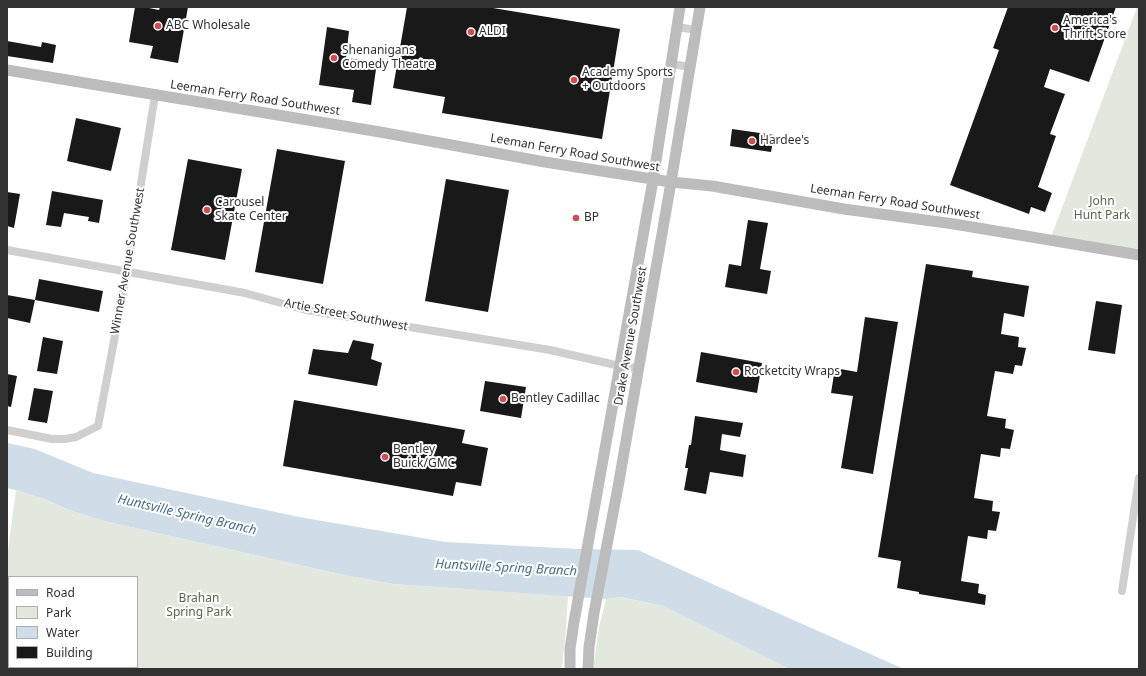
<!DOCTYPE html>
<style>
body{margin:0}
#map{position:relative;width:1146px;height:676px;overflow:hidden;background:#fff;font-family:"Noto Sans",sans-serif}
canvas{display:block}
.frame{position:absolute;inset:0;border:8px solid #323232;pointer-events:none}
.legend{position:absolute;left:8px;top:576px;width:130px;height:92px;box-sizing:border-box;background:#fff;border:1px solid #adadad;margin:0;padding:5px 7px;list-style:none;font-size:12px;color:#323232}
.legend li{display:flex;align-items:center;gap:8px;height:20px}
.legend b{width:20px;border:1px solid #adadad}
</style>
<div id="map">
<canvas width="1146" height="676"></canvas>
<div class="frame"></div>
<ul class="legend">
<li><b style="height:5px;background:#bcbcbc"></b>Road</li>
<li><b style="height:11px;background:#e2e8dd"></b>Park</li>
<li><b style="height:11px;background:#cfdde8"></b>Water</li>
<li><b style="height:11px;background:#191919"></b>Building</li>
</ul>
</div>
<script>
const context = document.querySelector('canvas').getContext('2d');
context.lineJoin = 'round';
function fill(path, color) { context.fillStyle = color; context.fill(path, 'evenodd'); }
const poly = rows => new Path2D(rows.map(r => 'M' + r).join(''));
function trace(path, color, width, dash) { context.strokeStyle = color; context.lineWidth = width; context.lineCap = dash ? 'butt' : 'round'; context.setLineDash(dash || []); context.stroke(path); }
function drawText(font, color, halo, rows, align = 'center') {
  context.font = font + ' "Noto Sans",sans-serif'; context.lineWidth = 4; context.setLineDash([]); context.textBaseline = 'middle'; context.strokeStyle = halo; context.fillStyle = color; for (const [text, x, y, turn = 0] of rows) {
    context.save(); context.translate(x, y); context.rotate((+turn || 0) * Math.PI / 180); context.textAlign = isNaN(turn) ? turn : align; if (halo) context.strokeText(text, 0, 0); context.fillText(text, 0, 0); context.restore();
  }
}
fill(poly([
 [1137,7,1139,7,1139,255,1050,240],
 [16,490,45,499,69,510,104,521,344,575,393,584,568,596,566,628,562,669,7,669,7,558],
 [9,577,137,577,137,667,9,667],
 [620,597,663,606,789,669,593,669,599,627,606,599]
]), '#e2e8dd');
fill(poly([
 [7,443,35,449,93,473,299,517,446,542,578,549,638,550,719,587,904,669,789,669,663,606,621,597,606,599,393,584,344,575,104,521,69,510,45,499,16,490,7,488]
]), '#cfdde8');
fill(poly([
 [135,7,144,7,159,10,160,7,188,7,178,63,150,58,153,46,129,42],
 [407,7,487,7,620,29,602,139,442,113,445,97,393,88],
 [1008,7,1116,7,1089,82,1050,69,1044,87,1065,94,1050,134,1056,136,1038,187,1052,193,1045,212,1031,207,1029,214,950,185,999,50,993,48],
 [327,27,349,31,346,58,377,62,371,105,352,102,354,90,319,85],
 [7,41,41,47,42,42,56,45,53,63,7,56],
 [76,118,121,128,111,171,67,161],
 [732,129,774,135,771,152,730,146],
 [277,149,345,161,323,284,255,272],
 [188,159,242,169,225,260,171,250],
 [446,179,509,190,488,312,425,301],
 [52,191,103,200,99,223,88,221,89,217,64,213,61,227,46,225],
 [7,192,20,194,14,228,7,226],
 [748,220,768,223,760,269,771,271,767,294,725,287,729,264,741,266],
 [926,264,973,271,972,277,1029,286,1024,317,1004,313,1001,334,1019,337,1018,347,1026,348,1022,366,1015,365,1013,374,995,371,987,416,1006,419,1005,428,1014,430,1010,449,1001,448,1000,457,981,454,974,498,993,501,992,511,1000,512,996,531,988,530,987,539,968,536,961,581,979,584,978,593,986,595,985,605,919,594,919,592,897,588,901,561,878,557],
 [39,279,103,291,99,312,35,300],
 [7,295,35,300,30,323,7,318],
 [1096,301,1122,305,1115,354,1088,350],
 [865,317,898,322,873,474,841,468,853,396,831,393,835,368,857,372],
 [43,337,63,341,57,374,37,371],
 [353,340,374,344,371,359,382,363,377,386,308,374,313,349,348,353],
 [701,352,762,363,757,393,696,382],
 [7,374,17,376,11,407,7,406],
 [485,381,526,387,521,418,480,411],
 [34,388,53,391,47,423,28,420],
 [294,400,465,430,462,443,488,448,481,486,456,482,453,496,283,466],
 [695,416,743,423,740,437,722,434,720,450,746,455,743,477,710,472,706,494,684,490,688,468,685,468,689,445,691,445]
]), '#191919');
trace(poly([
 [677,27,697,30],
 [671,64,691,67],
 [7,250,245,293,306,310,550,350,620,366,638,368],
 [7,430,52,439,65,439,76,437,98,426,127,272,155,95],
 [1122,591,1139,478]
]), '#cfcfcf', 8);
trace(poly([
 [7,70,380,132,545,162,671,182,712,186,844,209,954,224,1139,255],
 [570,669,570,649,574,622,653,180,680,7],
 [588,669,589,647,594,613,618,487,671,182,700,7]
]), '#bcbcbc', 11);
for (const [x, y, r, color] of [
 [158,26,4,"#d24c4c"],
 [1055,28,4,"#d24c4c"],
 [471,32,4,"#d24c4c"],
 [334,58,4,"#d24c4c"],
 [574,80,4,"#d24c4c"],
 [752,141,4,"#d24c4c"],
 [207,210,4,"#d24c4c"],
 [576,218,4,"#d24c4c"],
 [736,372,4,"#d24c4c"],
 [503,399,4,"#d24c4c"],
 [385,457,4,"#d24c4c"]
]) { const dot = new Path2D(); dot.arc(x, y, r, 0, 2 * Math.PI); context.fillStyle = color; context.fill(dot); trace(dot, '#fff', 1.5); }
drawText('12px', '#323232', '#fff', [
 ["America's",1063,21],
 ["Thrift Store",1063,35],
 ["ABC Wholesale",166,26],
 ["ALDI",479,32],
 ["Shenanigans",342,51],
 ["Comedy Theatre",342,65],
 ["Academy Sports",582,73],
 ["+ Outdoors",582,87],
 ["Hardee's",760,141],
 ["Carousel",215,203],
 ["Skate Center",215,217],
 ["BP",584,218],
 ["Rocketcity Wraps",744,372],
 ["Bentley Cadillac",511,399],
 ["Bentley",393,450],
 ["Buick/GMC",393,464]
], 'left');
drawText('12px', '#323232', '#fff', [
 ["Leeman Ferry Road Southwest",255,98,9],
 ["Leeman Ferry Road Southwest",575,153,10],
 ["Leeman Ferry Road Southwest",895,202,9],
 ["Winner Avenue Southwest",128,261,-80],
 ["Artie Street Southwest",346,315,11],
 ["Drake Avenue Southwest",631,336,-80]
]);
drawText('12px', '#536a44', '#fff', [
 ["John",1102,202],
 ["Hunt Park",1102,216],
 ["Brahan",199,599],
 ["Spring Park",199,613]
]);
drawText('italic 13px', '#486d8c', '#fff', [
 ["Huntsville Spring Branch",187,515,13],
 ["Huntsville Spring Branch",506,568,3]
]);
</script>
